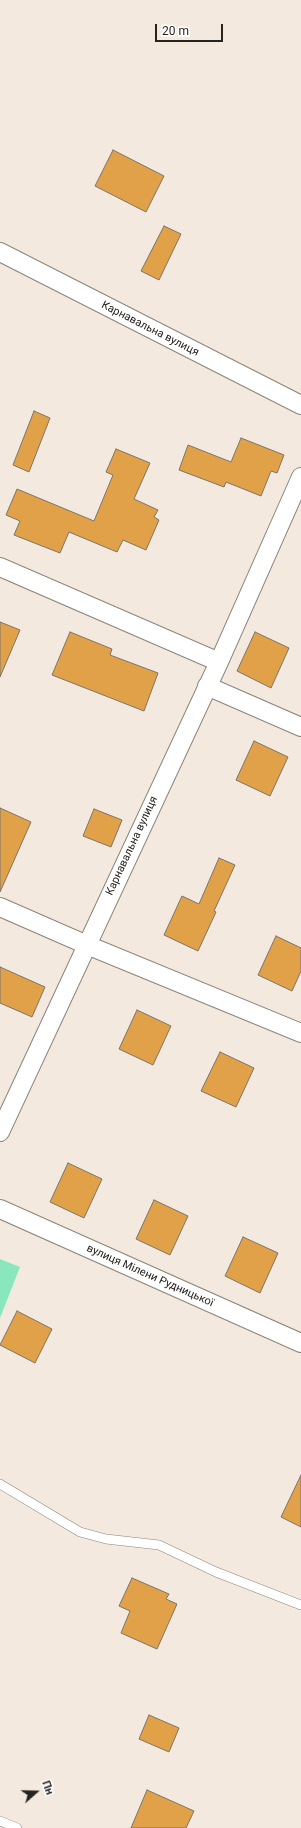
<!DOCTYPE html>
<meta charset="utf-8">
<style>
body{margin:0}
#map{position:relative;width:301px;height:1828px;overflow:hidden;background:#f3e9de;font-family:Roboto,sans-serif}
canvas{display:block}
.north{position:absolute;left:16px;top:1772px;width:40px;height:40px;-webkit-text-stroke:3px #fff;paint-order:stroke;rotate:70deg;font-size:11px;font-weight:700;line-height:16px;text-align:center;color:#27231f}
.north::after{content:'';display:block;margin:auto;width:14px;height:18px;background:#27231f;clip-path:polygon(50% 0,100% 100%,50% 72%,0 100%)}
.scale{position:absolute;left:155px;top:24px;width:68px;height:18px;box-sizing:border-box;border:2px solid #27231f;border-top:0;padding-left:5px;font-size:12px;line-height:14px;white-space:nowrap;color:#27231f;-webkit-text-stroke:3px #fff;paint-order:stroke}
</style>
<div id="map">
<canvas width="301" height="1828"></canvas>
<div class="north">Пн</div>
<div class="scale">20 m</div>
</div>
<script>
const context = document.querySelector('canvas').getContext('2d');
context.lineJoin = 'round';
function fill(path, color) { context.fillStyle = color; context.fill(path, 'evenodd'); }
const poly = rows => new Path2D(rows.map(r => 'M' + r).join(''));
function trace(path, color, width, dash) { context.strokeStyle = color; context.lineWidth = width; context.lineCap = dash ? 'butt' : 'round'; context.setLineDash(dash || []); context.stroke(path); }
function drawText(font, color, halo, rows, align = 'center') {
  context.font = font + ' Roboto,sans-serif'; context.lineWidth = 3; context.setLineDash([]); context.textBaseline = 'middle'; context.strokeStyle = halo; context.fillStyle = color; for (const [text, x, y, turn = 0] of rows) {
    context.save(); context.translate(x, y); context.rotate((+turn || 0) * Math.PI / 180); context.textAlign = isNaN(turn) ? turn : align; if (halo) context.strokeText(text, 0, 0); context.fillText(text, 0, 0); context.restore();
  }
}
fill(poly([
 [0,1259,20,1267,0,1318]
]), '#89e7be');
const building = poly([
 [113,150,164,176,146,212,95,186,113,150],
 [164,226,181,234,159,280,141,271,164,226],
 [34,411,50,418,29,472,13,465,34,411],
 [241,438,284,455,277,473,271,471,261,496,226,482,224,487,179,470,188,445,231,462,241,438],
 [116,449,150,463,134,499,158,510,154,517,159,520,146,550,123,540,117,552,69,532,60,553,14,535,20,521,6,515,17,489,94,521,113,475,106,472,116,449],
 [0,622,20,630,0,677,0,622],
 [70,632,112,649,110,655,158,673,144,711,52,675,70,632],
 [255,632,289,648,271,688,237,671,255,632],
 [254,741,288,757,270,796,236,780,254,741],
 [0,808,31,822,0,892,0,808],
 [94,809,122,820,111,847,83,836,94,809],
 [219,858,235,865,214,911,216,912,198,951,164,935,182,896,199,904,219,858],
 [276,936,301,948,301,971,292,991,258,975,276,936],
 [0,967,45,987,32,1017,0,1003,0,967],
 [137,1010,171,1026,153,1065,119,1049,137,1010],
 [220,1052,254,1068,236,1107,201,1091,220,1052],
 [68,1163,102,1179,84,1218,50,1202,68,1163],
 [154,1200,188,1216,170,1255,136,1239,154,1200],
 [243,1237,278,1253,260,1293,225,1276,243,1237],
 [17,1311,52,1329,35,1363,0,1345,17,1311],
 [301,1475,301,1527,281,1517,301,1475],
 [132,1578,169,1594,166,1599,177,1604,157,1649,121,1633,130,1611,119,1606,132,1578],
 [149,1715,179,1728,169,1752,139,1739,149,1715],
 [147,1790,194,1811,186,1828,131,1828,147,1790]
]);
fill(building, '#e0a148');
trace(building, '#7c746a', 1);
const service = poly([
 [0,1484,80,1532,106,1539,159,1545,216,1572,301,1605],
 [0,1821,17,1828]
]);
const minor = poly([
 [0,252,301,405],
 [0,567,219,662],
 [207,686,301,727],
 [0,907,87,945,301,1033],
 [0,1132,219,662,301,477],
 [0,1209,301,1343]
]);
trace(service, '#8d857a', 10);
trace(minor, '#8d857a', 20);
trace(service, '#fff', 9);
trace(minor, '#fff', 18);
drawText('11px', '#27231f', '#fff', [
 ["Карнавальна вулиця",150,329,27],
 ["Карнавальна вулиця",132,846,-65],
 ["вулиця Мілени Рудницької",150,1276,24]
]);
</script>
